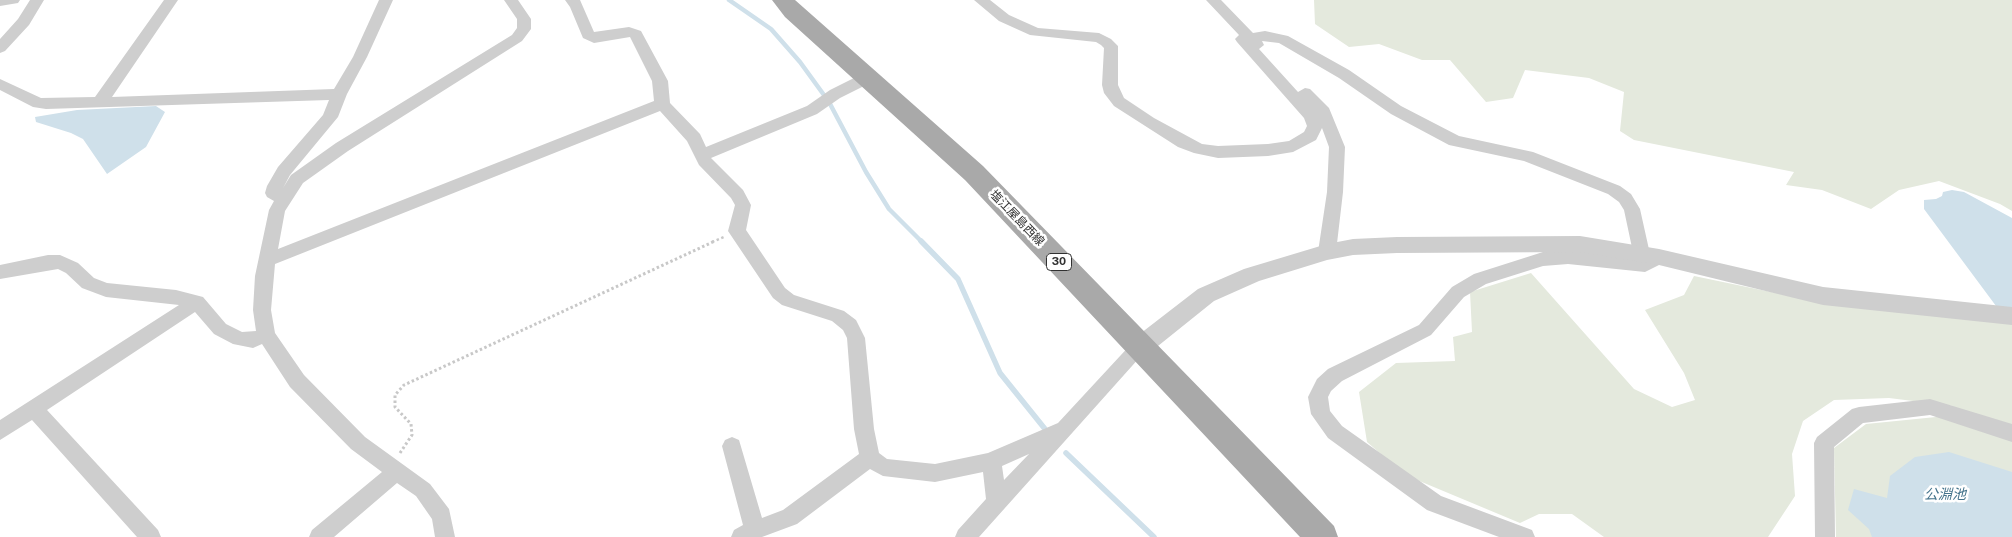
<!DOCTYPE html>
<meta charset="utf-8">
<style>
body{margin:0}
canvas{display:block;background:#fff}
</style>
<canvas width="2012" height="537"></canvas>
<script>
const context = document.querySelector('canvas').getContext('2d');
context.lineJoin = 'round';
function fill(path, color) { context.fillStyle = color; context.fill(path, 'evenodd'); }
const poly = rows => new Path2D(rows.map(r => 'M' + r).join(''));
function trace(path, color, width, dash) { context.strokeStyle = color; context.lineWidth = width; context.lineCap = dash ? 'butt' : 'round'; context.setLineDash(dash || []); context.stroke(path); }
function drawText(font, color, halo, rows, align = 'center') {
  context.font = font + ' "Public Sans","Noto Sans JP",sans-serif'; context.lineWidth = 5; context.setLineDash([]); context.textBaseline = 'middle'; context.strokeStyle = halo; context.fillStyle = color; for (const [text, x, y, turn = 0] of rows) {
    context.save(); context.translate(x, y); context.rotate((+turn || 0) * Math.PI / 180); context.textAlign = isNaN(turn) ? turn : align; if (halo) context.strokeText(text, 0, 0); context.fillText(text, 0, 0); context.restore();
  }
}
fill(poly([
 [1314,0,2012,0,2012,211,2000,204,1939,181,1899,190,1871,209,1822,190,1786,185,1794,172,1634,140,1620,131,1624,92,1589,78,1525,70,1513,98,1486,102,1450,60,1422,60,1379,44,1349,47,1315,24],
 [1531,273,1634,389,1672,407,1695,400,1684,373,1645,310,1684,295,1694,276,1800,298,2012,323,2012,537,1836,537,1834,448,1866,424,1936,417,1953,406,1889,398,1834,400,1803,421,1792,454,1795,496,1768,537,1604,537,1572,514,1539,514,1520,523,1405,475,1367,442,1359,392,1396,363,1455,361,1453,337,1472,332,1470,292]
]), '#e4e9dd');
fill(poly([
 [156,106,165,112,146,147,107,174,83,139,71,133,36,122,35,117,77,110],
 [1952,190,1964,192,2012,218,2012,308,1996,306,1924,209,1924,200,1936,199,1942,196,1943,192],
 [1949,452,2012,472,2012,537,1872,537,1869,529,1848,510,1854,489,1887,498,1890,476,1915,457]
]), '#cfe0ea');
trace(poly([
 [729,0,771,29,800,62,829,102,866,172,889,209,922,242]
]), '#cfe0ea', 4.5);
trace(poly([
 [921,241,958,279,1000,373,1045,429],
 [1066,453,1154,537]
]), '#cfe0ea', 5.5);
trace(poly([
 [712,242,724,237]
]), '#c8c8c8', 2.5, [2.5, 2.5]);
trace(poly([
 [400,453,412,435,411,424,395,407,395,395,404,385,715,241]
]), '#c8c8c8', 3, [2.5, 2.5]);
fill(poly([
 [0,0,20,0,18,3,0,6,0,0],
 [30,0,44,0,29,25,5,51,0,53,0,39,18,19,30,0],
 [164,0,178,0,112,97,334,89,353,57,379,0,393,0,367,57,347,94,338,117,290,175,283,188,291,175,336,143,512,35,517,28,517,19,504,0,518,0,531,19,531,29,522,41,348,151,303,183,285,211,278,249,654,101,652,81,630,37,594,43,583,38,570,7,565,0,580,0,594,32,629,27,641,31,668,81,670,103,700,134,706,147,807,106,830,90,862,74,872,74,875,78,872,82,840,98,817,114,711,158,743,190,751,205,746,230,785,288,794,295,844,311,856,320,865,338,874,429,879,453,887,459,935,464,988,453,1058,423,1133,342,1140,339,1147,342,1149,347,979,537,955,537,958,530,986,499,983,472,935,482,883,476,870,469,797,524,762,537,731,537,734,530,743,525,722,446,725,440,732,437,739,440,762,518,783,510,859,454,854,429,847,338,843,330,832,321,782,305,773,298,728,231,735,205,731,198,699,165,687,141,660,111,275,264,271,310,275,333,304,375,365,437,430,484,449,509,455,537,435,537,432,519,416,496,397,483,334,537,309,537,312,530,382,472,351,449,290,387,262,344,253,348,233,344,214,334,195,312,47,410,158,530,161,537,137,537,32,420,0,440,0,420,179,305,106,297,82,288,66,273,58,269,0,279,0,265,48,255,60,255,78,263,94,278,107,283,176,290,203,297,226,324,242,332,256,331,253,310,255,276,269,210,274,201,267,197,265,193,267,186,278,167,323,115,329,100,46,109,33,107,0,90,0,79,41,98,95,97,164,0],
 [1029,454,1004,480,1002,466,1029,454],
 [974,0,990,0,1009,15,1038,28,1099,33,1111,39,1118,46,1118,85,1124,98,1154,118,1202,144,1218,146,1268,144,1289,141,1304,132,1307,126,1304,118,1237,42,1235,39,1239,35,1206,0,1221,0,1253,33,1265,31,1288,36,1349,70,1401,106,1459,136,1533,152,1620,186,1631,194,1640,209,1650,254,1659,250,1665,252,1668,257,1665,262,1645,272,1568,264,1543,266,1486,284,1464,297,1431,335,1342,381,1331,391,1328,397,1330,411,1342,426,1441,496,1532,530,1535,537,1499,537,1427,510,1328,438,1311,414,1308,397,1317,379,1328,369,1419,325,1452,287,1474,274,1543,252,1568,250,1634,257,1624,210,1619,202,1608,194,1524,161,1449,145,1391,114,1339,78,1279,43,1262,41,1264,45,1259,49,1298,92,1305,88,1310,89,1329,108,1345,147,1343,192,1336,252,1333,257,1327,259,1321,257,1318,252,1327,192,1329,147,1322,128,1316,140,1293,152,1268,156,1218,158,1194,153,1178,147,1114,106,1104,93,1102,85,1104,48,1101,45,1096,42,1030,35,999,21,974,0],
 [1930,399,2012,424,2012,442,1930,415,1863,423,1834,447,1835,537,1815,537,1814,443,1817,437,1852,409,1859,407,1930,399]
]), '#cecece');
fill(poly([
 [1580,236,1659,249,1823,287,2012,307,2012,325,1823,305,1659,265,1580,252,1397,253,1353,255,1327,260,1259,281,1214,301,1148,354,1140,356,1132,354,1129,347,1132,340,1198,289,1244,269,1327,244,1353,239,1397,237,1580,236]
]), '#cecece');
fill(poly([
 [772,0,795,0,983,166,1334,526,1338,537,1300,537,965,180,785,17,772,0]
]), '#a9a9a9');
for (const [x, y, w] of [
 [1059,262,25]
]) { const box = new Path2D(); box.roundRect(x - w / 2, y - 8.5, w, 17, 4); context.fillStyle = '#fff'; context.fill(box); trace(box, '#313131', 1); }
drawText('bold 11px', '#313131', null, [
 ["30",1059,262]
]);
drawText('12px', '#313131', '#fff', [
 ["塩江屋島西線",1017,218,46]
]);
drawText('italic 14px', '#45748c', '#fff', [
 ["公淵池",1945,495]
]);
</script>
